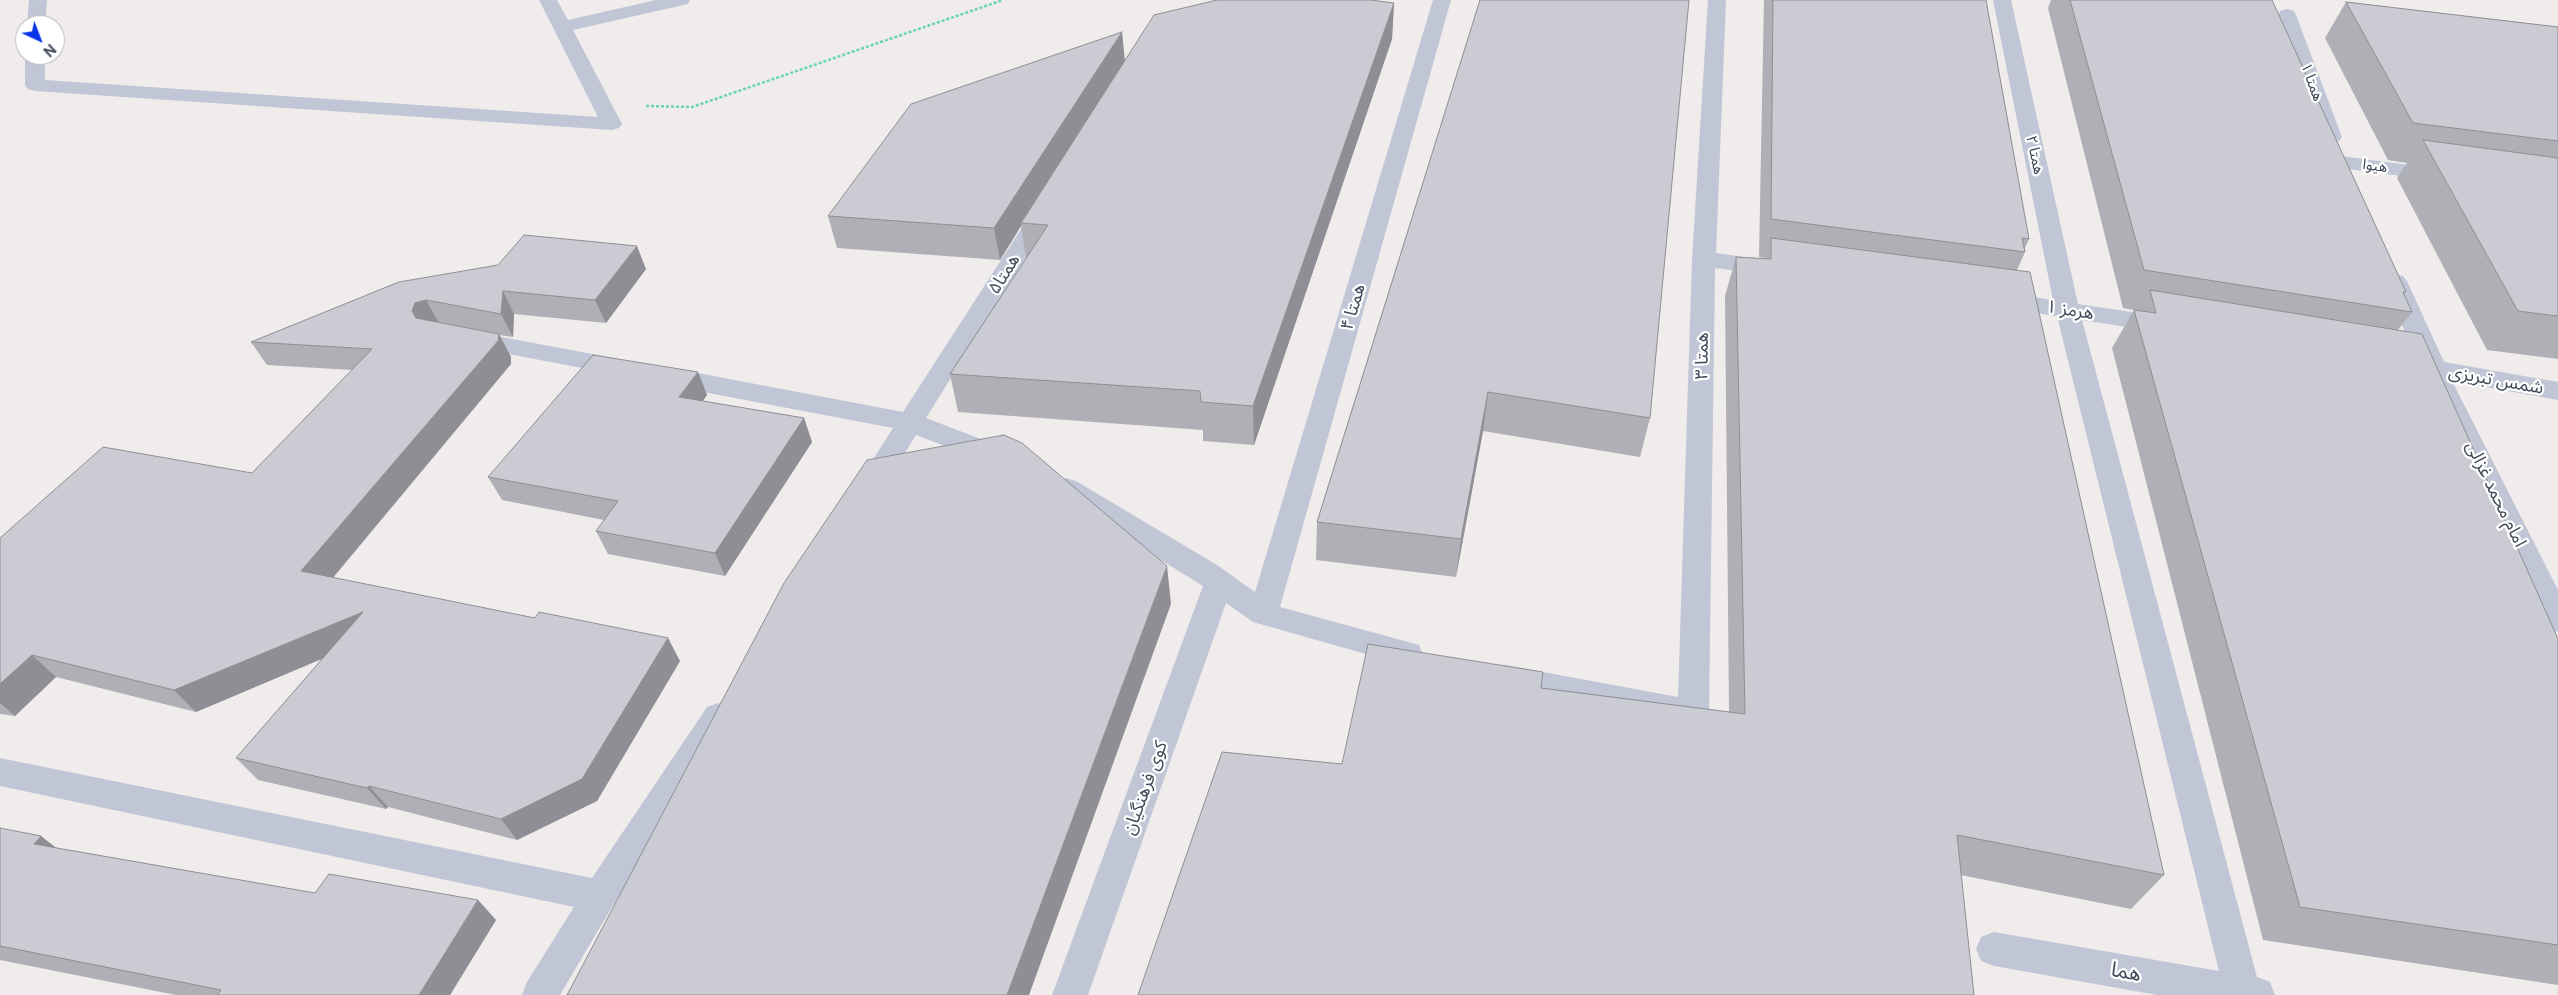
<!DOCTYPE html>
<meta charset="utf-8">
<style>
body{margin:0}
#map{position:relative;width:2558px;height:995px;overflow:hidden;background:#efeceb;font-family:"Public Sans",sans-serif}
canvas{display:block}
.north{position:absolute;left:15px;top:15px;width:50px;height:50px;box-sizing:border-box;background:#fff;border:1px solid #b3b6bd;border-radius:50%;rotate:137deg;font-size:14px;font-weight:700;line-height:20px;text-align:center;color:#42495a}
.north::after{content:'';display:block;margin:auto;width:18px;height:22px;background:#0835eb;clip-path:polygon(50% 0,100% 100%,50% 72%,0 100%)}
</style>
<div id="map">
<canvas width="2558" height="995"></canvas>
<div class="north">N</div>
</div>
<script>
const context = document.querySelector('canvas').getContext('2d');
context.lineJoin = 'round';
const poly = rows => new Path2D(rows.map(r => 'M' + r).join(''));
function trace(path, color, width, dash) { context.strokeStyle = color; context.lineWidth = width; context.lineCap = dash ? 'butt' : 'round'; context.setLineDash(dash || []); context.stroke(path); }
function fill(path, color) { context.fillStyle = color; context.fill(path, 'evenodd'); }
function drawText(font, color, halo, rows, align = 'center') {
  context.font = font + ' "Public Sans","Noto Sans Arabic",sans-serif'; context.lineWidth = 4.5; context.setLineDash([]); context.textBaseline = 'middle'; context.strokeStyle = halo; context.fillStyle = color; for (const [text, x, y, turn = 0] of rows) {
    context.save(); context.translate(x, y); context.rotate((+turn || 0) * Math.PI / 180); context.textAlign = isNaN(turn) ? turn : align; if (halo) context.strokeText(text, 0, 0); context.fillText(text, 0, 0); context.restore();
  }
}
trace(poly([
 [646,106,692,107,1003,0]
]), '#69d3b8', 2.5, [3, 2]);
fill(poly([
 [29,0,47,0,45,25,27,25,29,0],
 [539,0,557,0,568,20,656,0,690,0,688,4,573,30,622,124,619,128,612,130,35,91,28,89,25,85,25,55,45,55,45,80,598,117,539,0],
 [1433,0,1451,0,1280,607,1408,642,1419,645,1423,654,1419,663,1408,666,1253,622,1226,603,1088,995,1052,995,1203,586,1056,495,1052,488,1056,481,1066,478,1076,481,1217,565,1255,592,1433,0],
 [1708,0,1726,0,1716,253,1772,261,1780,263,1784,268,1780,273,1772,275,1715,268,1709,713,1704,722,1693,726,1505,691,1494,687,1490,678,1494,669,1505,665,1678,697,1692,259,1708,0],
 [1993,0,2011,0,2078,304,2165,317,2174,319,2177,325,2174,331,2165,333,2082,320,2257,977,2270,982,2275,995,2157,995,1994,966,1981,961,1976,949,1981,937,1994,932,2219,971,2057,316,2000,308,1992,305,1988,300,1992,295,2000,292,2053,300,1993,0],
 [2287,9,2294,11,2296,15,2342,137,2339,141,2332,143,2325,141,2322,137,2278,15,2280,11,2287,9],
 [2341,156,2439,169,2447,170,2450,175,2447,180,2439,181,2333,167,2330,162,2333,157,2341,156],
 [1043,205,1051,207,1054,212,926,418,1007,449,1011,456,1007,463,998,466,989,463,916,435,879,495,869,498,859,495,855,488,893,428,666,385,657,382,653,376,657,370,666,367,903,412,1032,212,1035,207,1043,205],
 [2395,274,2403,276,2407,281,2444,362,2558,382,2558,400,2452,381,2558,590,2558,632,2547,628,2543,620,2425,376,2391,369,2387,363,2391,357,2400,355,2416,358,2383,281,2387,276,2395,274],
 [470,331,624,360,633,362,637,368,633,374,624,376,461,345,458,339,461,333,470,331],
 [718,703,729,707,734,716,729,725,612,907,560,995,522,995,527,982,574,907,0,786,0,758,592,878,707,707,718,703]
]), '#c0c6d5');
fill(poly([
 [1480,0,1650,418,1640,457,1483,431,1456,577,1316,560,1317,522],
 [1764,0,1986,0,2029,239,2025,248,2025,252,2017,270,2164,875,2131,909,1961,875,1342,764,1541,688,1729,712,1725,296,1736,257,1764,259,1765,258,1759,257],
 [2051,0,2272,0,2406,292,2404,294,2412,312,2398,330,2558,639,2558,985,2263,940,2112,348,2134,310,2123,308,2048,8],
 [2346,2,2558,27,2558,359,2487,350,2397,178,2407,163,2388,160,2325,38],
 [1394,3,1392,39,1254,445,1203,441,1203,430,958,412,950,374,1026,258,1021,226,1000,260,837,248,828,216,1122,32,1124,60],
 [646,269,606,323,514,314,513,337,499,335,511,357,511,364,333,578,680,661,597,801,517,840,388,807,386,809,258,780,236,758,322,659,196,712,56,677,15,716,0,714,0,538,252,473,352,370,267,365,251,342,399,282],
 [698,372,707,395,703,401,804,418,812,442,725,576,608,554,596,531,604,520,502,500,488,477],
 [0,828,57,848,315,893,478,900,496,920,450,995,176,995,0,960]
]), '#afafb6');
fill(poly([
 [1394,3,1392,39,1254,445,1253,406],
 [1122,32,1125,62,1021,223,1021,226,1000,260,994,228],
 [637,246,646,269,606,323,595,300],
 [503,291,514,314,513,337,501,314],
 [426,300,439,323,425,334,412,311,415,303],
 [499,334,511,357,511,364,319,594,301,571],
 [698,372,707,395,689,420,679,397],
 [1488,392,1483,431,1456,577,1461,539],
 [804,418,812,442,725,576,715,553],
 [1167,566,1171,604,1029,995,1007,995],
 [363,612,380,634,196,712,174,690],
 [668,638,680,661,597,801,517,840,501,819],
 [32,655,56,677,15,716,0,703,0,684],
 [369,786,388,807,386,809,367,788],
 [41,836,68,857,34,844],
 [478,900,496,920,450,995,419,995]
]), '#8e8e94');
const building = poly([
 [1217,0,1371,0,1394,3,1253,406,1201,402,1200,391,950,374,1048,225,1021,223,1154,15,1217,0],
 [1480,0,1689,0,1650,418,1488,392,1461,539,1317,522,1480,0],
 [1773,0,1986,0,2029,239,2022,238,2025,252,1771,219,1773,0],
 [2070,0,2272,0,2406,292,2403,292,2412,312,2144,270,2070,0],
 [2346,2,2558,27,2558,141,2413,123,2346,2],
 [1122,32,994,228,828,216,911,104,1122,32],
 [2423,140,2558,158,2558,316,2518,311,2423,140],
 [524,235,637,246,595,300,503,291,501,314,426,300,415,303,412,311,416,318,499,334,498,341,301,571,535,618,539,612,668,638,582,779,501,819,369,786,367,788,236,758,363,612,174,690,32,655,0,684,0,538,103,447,252,473,372,349,251,342,399,282,498,265,524,235],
 [1771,238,2030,272,2164,875,1957,835,1974,995,1138,995,1222,752,1342,764,1368,644,1543,672,1541,688,1745,714,1736,257,1771,259,1771,238],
 [2150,290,2422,334,2558,639,2558,945,2300,907,2134,310,2156,313,2150,290],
 [593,355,698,372,679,397,804,418,715,553,596,531,618,501,488,477,593,355],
 [1004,435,1022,443,1167,566,1007,995,567,995,784,583,867,460,1004,435],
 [0,828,41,836,34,844,315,893,329,874,478,900,419,995,217,995,221,990,0,946,0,828]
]);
fill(building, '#cbcbd4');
trace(building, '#8e8e94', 1);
drawText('15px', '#42495a', '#fff', [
 ["همتا ۱",2312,82,70],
 ["همتا ۲",2035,155,78],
 ["هیوا",2375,166,8]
]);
drawText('18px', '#42495a', '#fff', [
 ["همتا۵",1004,274,-58],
 ["همتا ۴",1353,307,-74],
 ["هرمز ۱",2070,310,9],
 ["همتا ۳",1702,356,-89],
 ["شمس تبریزی",2496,380,10],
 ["امام محمد غزالی",2496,494,64],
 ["کوی فرهنگیان",1145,788,-70]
]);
drawText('21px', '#42495a', '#fff', [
 ["هما",2126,972,10]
]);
</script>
